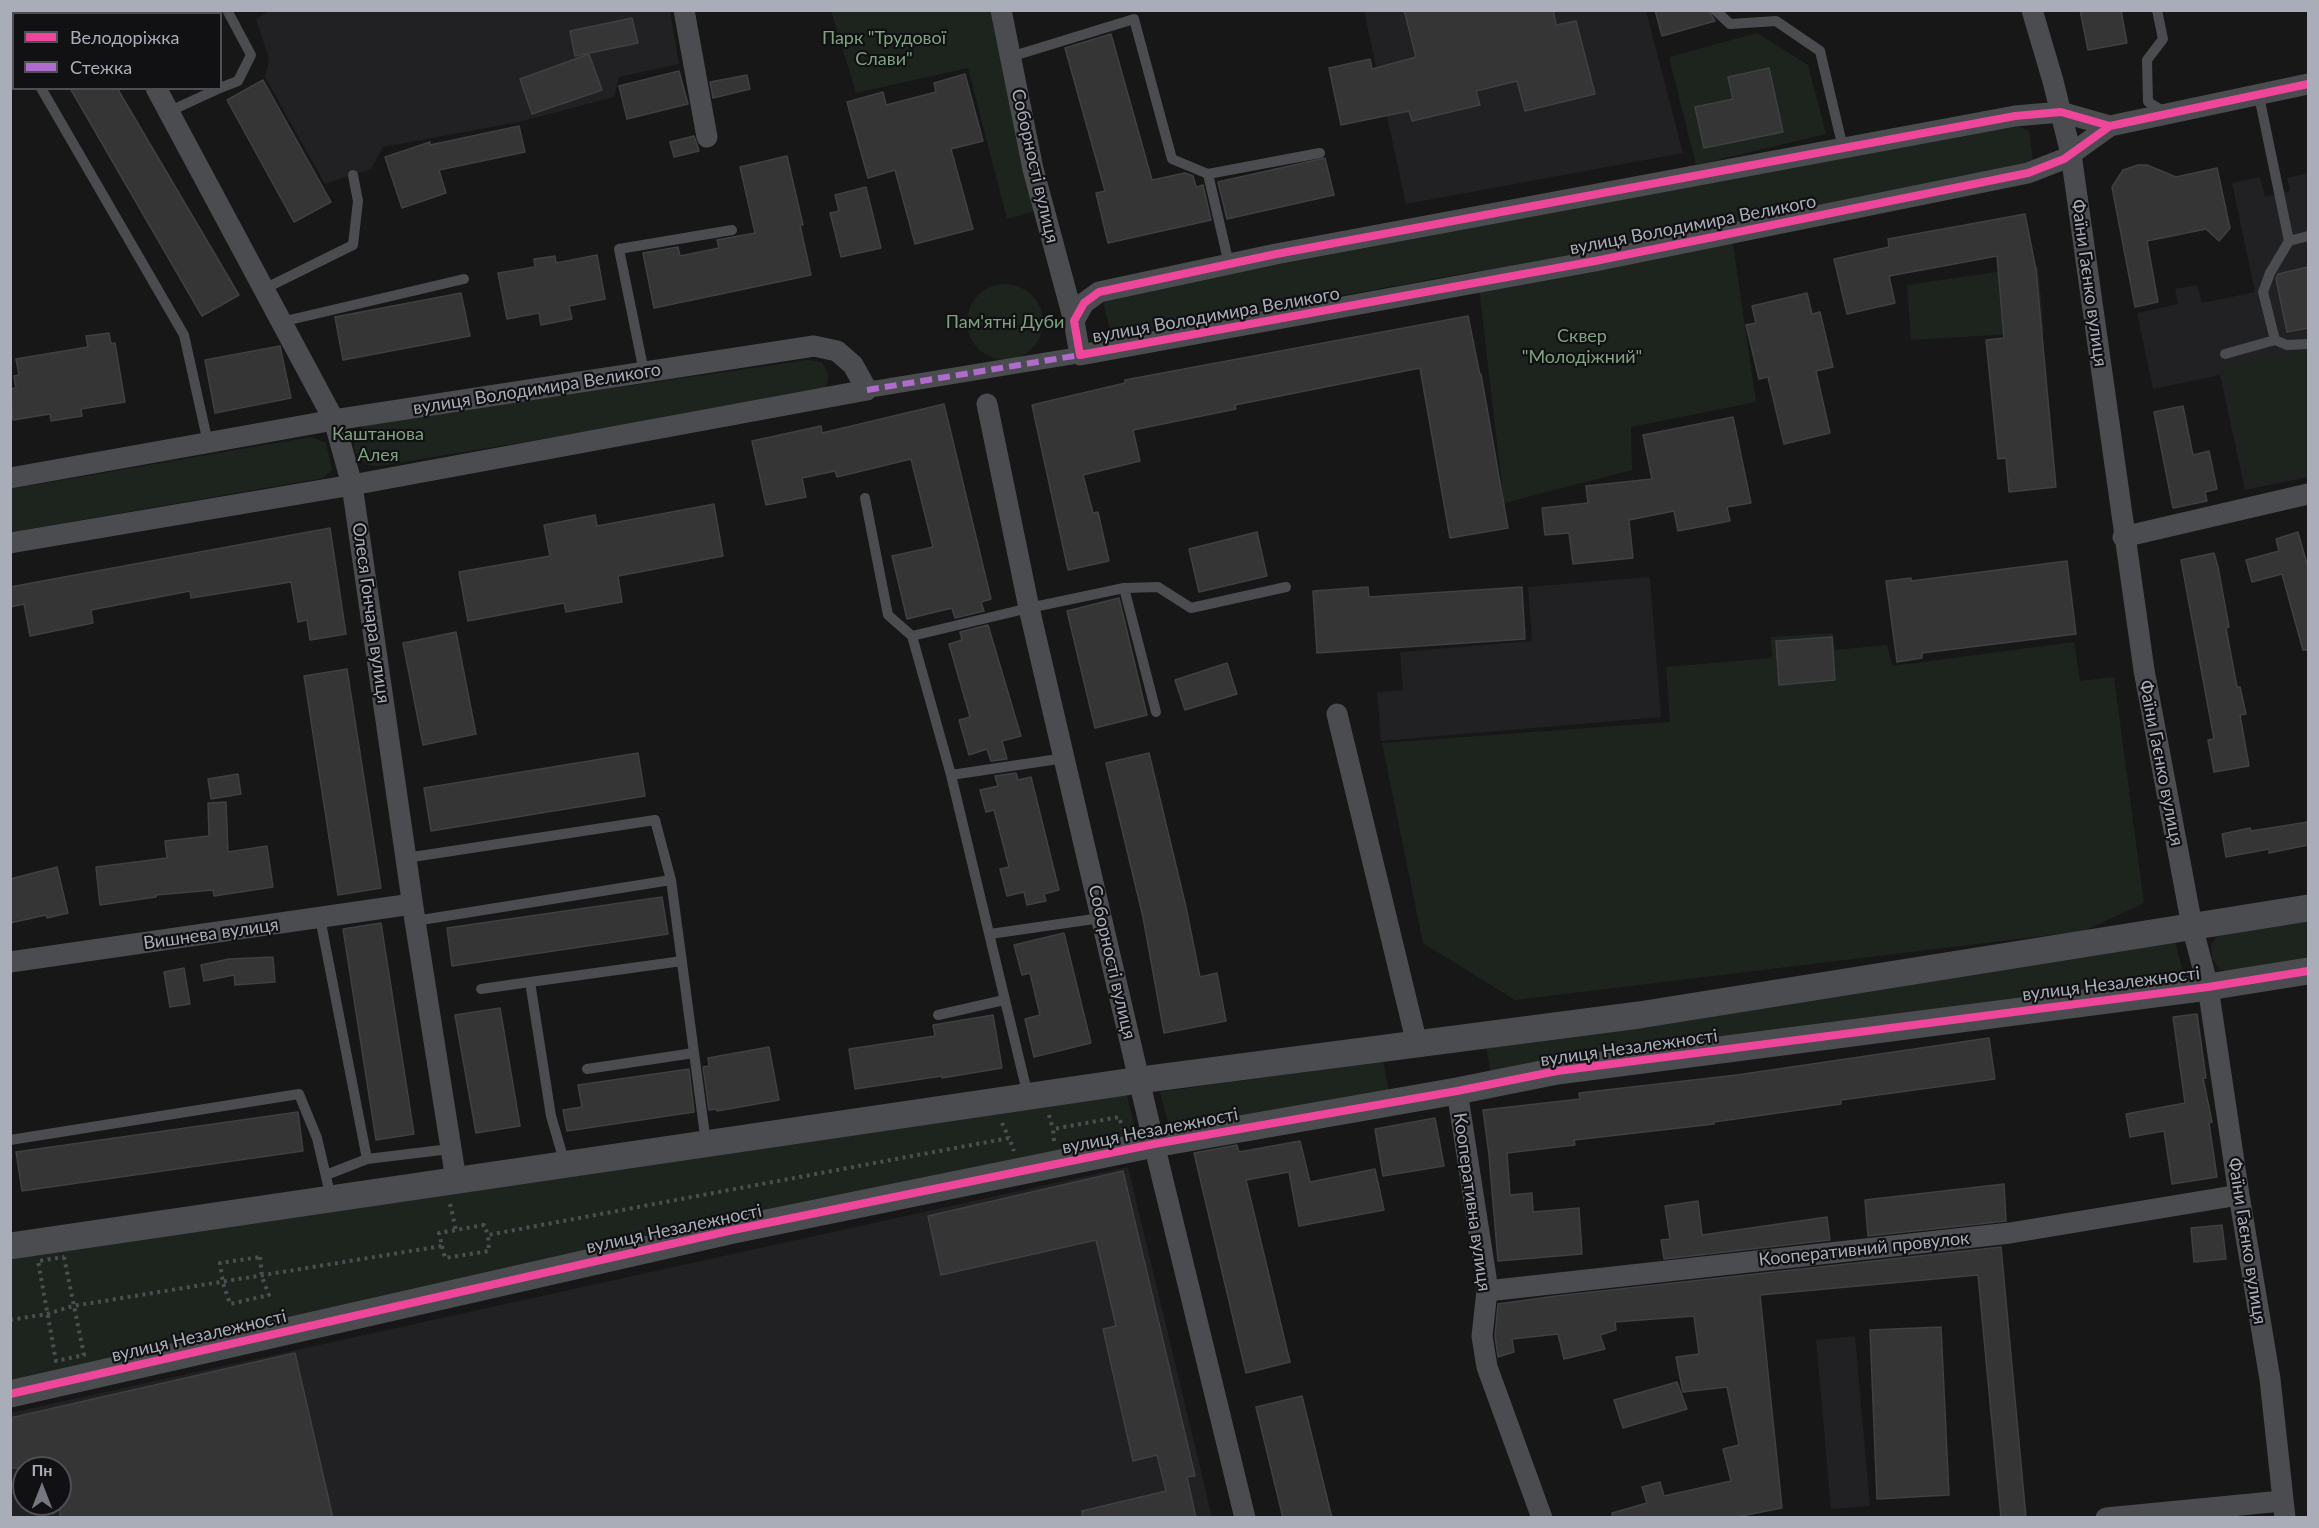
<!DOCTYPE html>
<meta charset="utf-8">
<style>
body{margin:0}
#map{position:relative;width:2319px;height:1528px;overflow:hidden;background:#171717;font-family:Lato,sans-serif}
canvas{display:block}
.frame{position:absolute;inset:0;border:12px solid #a8adb8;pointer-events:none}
.legend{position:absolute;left:12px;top:12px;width:210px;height:78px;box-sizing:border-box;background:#111113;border:2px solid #4d4f55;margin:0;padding:8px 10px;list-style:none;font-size:18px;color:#a8adb8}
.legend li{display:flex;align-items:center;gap:12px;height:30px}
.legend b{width:30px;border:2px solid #4d4f55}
.north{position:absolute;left:12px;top:1456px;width:60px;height:60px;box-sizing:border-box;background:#111113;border:2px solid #4d4f55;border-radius:50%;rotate:0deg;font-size:16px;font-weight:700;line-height:24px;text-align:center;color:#a8adb8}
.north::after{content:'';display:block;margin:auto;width:21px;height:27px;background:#757880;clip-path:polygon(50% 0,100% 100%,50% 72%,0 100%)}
</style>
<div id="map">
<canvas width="2319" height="1528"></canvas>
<div class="frame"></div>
<ul class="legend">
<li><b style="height:8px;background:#ed469a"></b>Велодоріжка</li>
<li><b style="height:8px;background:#b06ccc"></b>Стежка</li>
</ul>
<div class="north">Пн</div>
</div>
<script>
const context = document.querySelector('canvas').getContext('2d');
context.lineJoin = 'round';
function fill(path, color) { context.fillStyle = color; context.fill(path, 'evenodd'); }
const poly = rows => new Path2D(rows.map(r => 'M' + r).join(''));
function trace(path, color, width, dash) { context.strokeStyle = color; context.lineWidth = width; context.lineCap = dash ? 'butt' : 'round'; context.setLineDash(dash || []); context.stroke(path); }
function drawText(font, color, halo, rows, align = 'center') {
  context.font = font + ' Lato,sans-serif'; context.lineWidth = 4.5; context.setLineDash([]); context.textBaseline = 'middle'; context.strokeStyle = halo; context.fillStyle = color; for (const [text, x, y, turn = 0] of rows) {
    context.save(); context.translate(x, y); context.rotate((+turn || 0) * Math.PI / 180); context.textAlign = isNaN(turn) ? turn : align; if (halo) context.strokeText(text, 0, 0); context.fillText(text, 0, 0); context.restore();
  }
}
fill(poly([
 [271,10,670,11,679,64,619,77,614,97,519,122,383,147,371,169,325,184,265,77,269,59,256,19],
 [1364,11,1646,11,1683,153,1406,204],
 [2308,173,2308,477,2245,490,2220,375,2153,389,2137,313,2178,304,2175,289,2197,285,2202,303,2255,292,2232,183,2260,177,2265,197,2290,191,2287,178],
 [1650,577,1661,717,1381,741,1377,692,1403,690,1400,652,1532,641,1528,587],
 [1128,1167,1212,1517,11,1517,10,1413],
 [24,1468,60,1468,60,1504,24,1504],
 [1855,1336,1870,1506,1831,1509,1816,1340]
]), '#212123');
fill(poly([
 [831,11,992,11,1038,210,1007,219,968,68,856,93],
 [1757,33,1808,65,1826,134,1696,165,1669,57],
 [2015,125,2029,131,2033,161,2023,170,1730,224,1756,402,1631,427,1632,470,1504,503,1477,271,1112,337,1102,298],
 [2038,266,2044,332,1911,340,1907,285],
 '967 322a38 38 0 1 1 76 0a38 38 0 1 1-76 0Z',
 [2308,349,2308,472,2248,485,2223,368],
 [808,360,822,362,829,374,826,387,814,394,379,466,371,466,363,462,357,456,354,448,355,439,358,432,364,426,373,423],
 [311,437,326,443,332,470,323,478,11,532,11,489],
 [1833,633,1835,650,1887,645,1892,666,2074,642,2080,681,2114,677,2144,903,2084,931,1515,1000,1423,943,1382,743,1670,722,1666,667,1772,658,1771,637],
 [2308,919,2308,962,2231,972,2219,969,2212,958,2211,945,2218,934],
 [2174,938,2185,979,1491,1075,1485,1039],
 [1383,1061,1389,1092,1170,1130,1160,1092],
 [1127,1095,1137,1136,11,1382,10,1258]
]), '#1d241e');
const building = poly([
 [1404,10,1553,10,1556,25,1576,21,1595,94,1525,111,1517,81,1476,91,1480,105,1412,121,1409,111,1341,125,1329,68,1370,59,1372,69,1416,57,1404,10],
 [1655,10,1708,10,1715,21,1662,36,1655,10],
 [2080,10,2121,10,2127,43,2088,50,2080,10],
 [632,18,638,43,575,56,570,31,632,18],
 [1111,34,1152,180,1185,173,1193,176,1196,187,1203,185,1211,220,1108,243,1096,193,1105,191,1065,48,1111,34],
 [589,54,602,90,532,114,520,79,589,54],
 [1769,68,1783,132,1704,148,1695,107,1733,99,1728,77,1769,68],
 [679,71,688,104,627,119,619,86,679,71],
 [965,74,983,141,951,149,973,229,915,244,895,170,868,178,847,102,883,92,886,105,936,92,934,83,965,74],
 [747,75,750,89,713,98,710,82,747,75],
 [263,80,331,202,294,222,227,100,263,80],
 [70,88,117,88,239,295,202,316,70,88],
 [519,126,525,152,439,170,446,193,402,208,385,157,430,142,430,145,519,126],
 [694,136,699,151,674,157,670,142,694,136],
 [787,156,803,225,800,225,811,275,654,308,643,253,678,247,680,256,719,248,717,240,755,233,740,167,787,156],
 [1325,158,1334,195,1227,219,1218,182,1325,158],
 [2138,165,2147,165,2176,177,2217,168,2230,228,2219,241,2206,229,2147,241,2158,302,2135,307,2112,187,2123,170,2138,165],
 [866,187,881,248,841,257,830,213,839,211,835,195,866,187],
 [2025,214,2036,270,2056,487,2009,492,2006,458,1998,459,1986,340,2004,338,1997,256,1889,276,1895,303,1847,314,1834,259,1889,247,1888,239,2025,214],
 [597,255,605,299,569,306,572,319,541,325,539,313,507,319,498,273,535,267,534,259,555,256,556,263,597,255],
 [2308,267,2308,328,2287,332,2276,279,2278,274,2308,267],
 [461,293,470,336,343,360,335,317,461,293],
 [1807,293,1812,314,1820,312,1833,367,1816,371,1830,433,1784,444,1768,377,1759,379,1746,325,1756,323,1752,306,1807,293],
 [1468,316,1480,375,1481,374,1508,528,1450,538,1420,368,1235,405,1236,409,1133,430,1140,461,1083,475,1093,513,1098,512,1109,561,1068,570,1032,405,1125,383,1125,380,1468,316],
 [109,333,111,344,115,343,125,402,81,409,82,416,51,421,50,414,13,420,10,389,16,388,14,376,19,375,16,359,88,347,86,336,109,333],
 [280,346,291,398,215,413,205,360,280,346],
 [944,404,991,599,981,602,984,611,955,618,952,608,907,619,892,556,933,547,911,459,837,477,835,471,802,478,806,497,766,505,752,441,821,426,822,433,944,404],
 [2183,406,2193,455,2209,451,2217,489,2205,492,2207,501,2173,508,2154,412,2183,406],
 [1733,417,1751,503,1727,507,1730,521,1678,531,1674,511,1629,520,1633,558,1573,564,1569,533,1545,535,1542,508,1588,503,1586,486,1652,479,1643,435,1733,417],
 [714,504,723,556,618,576,622,602,566,612,564,603,468,621,459,572,550,556,544,525,595,515,597,526,714,504],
 [330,528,346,634,310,640,307,620,298,622,291,582,191,598,190,591,91,610,93,623,30,636,24,604,10,607,10,587,330,528],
 [1257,532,1267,576,1199,592,1189,549,1257,532],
 [2298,532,2308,568,2308,650,2303,650,2282,574,2252,582,2246,560,2279,551,2276,539,2298,532],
 [2214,553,2218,567,2229,627,2226,628,2237,687,2240,687,2246,714,2240,715,2249,766,2214,772,2208,740,2214,739,2181,560,2214,553],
 [2067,561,2076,634,1922,653,1922,658,1897,662,1886,581,1911,578,1911,581,2067,561],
 [1368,587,1369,597,1522,587,1525,639,1317,653,1313,591,1368,587],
 [1119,598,1147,715,1095,728,1067,611,1119,598],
 [988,625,1021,736,1002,741,1007,759,991,761,987,749,969,755,959,720,970,717,949,644,962,640,960,632,988,625],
 [456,632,476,734,423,745,403,643,456,632],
 [1832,637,1835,680,1779,685,1776,641,1832,637],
 [1227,663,1237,694,1185,710,1175,680,1227,663],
 [347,669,381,888,338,895,304,676,347,669],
 [638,753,645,796,431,831,424,788,638,753],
 [1149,753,1186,907,1200,977,1217,973,1226,1021,1164,1033,1143,917,1106,763,1149,753],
 [1016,773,1018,780,1031,777,1059,890,1044,894,1046,901,1027,905,1024,892,1007,896,1000,869,1009,867,994,810,986,812,980,790,998,786,995,776,1016,773],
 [238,774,241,794,211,799,208,779,238,774],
 [226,802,228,852,267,846,273,887,214,896,213,890,156,895,156,897,100,905,96,867,167,858,165,841,209,836,208,803,226,802],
 [2308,822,2308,845,2269,853,2269,849,2226,857,2222,834,2250,828,2251,831,2308,822],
 [57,867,68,913,47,918,46,915,10,923,10,879,57,867],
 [662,897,668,934,452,966,447,928,662,897],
 [381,923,414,1134,376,1140,343,929,381,923],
 [1064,933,1091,1043,1034,1057,1025,1019,1040,1015,1030,973,1022,975,1014,945,1064,933],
 [273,957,275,982,235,985,234,975,204,981,201,965,229,959,273,957],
 [184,968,190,1004,170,1007,164,972,184,968],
 [500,1008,520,1126,476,1133,455,1015,500,1008],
 [2197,1014,2206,1078,2203,1078,2212,1122,2209,1123,2217,1177,2172,1184,2164,1131,2130,1137,2126,1114,2185,1103,2173,1017,2197,1014],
 [993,1015,1002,1068,942,1078,942,1076,855,1089,849,1049,935,1036,933,1025,993,1015],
 [1989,1038,1995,1079,1841,1100,1841,1104,1714,1122,1714,1124,1574,1140,1575,1145,1507,1153,1510,1195,1532,1193,1533,1212,1579,1208,1582,1254,1498,1261,1489,1155,1483,1110,1580,1099,1579,1093,1737,1075,1989,1038],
 [769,1047,779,1100,717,1111,717,1109,709,1110,703,1067,709,1066,708,1058,769,1047],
 [689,1069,694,1112,567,1131,563,1110,582,1107,578,1085,689,1069],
 [298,1112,303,1151,22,1191,16,1152,298,1112],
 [1435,1118,1444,1166,1383,1176,1375,1129,1435,1118],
 [1300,1141,1310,1182,1375,1169,1384,1210,1299,1226,1289,1172,1246,1180,1290,1362,1246,1373,1194,1153,1237,1145,1239,1152,1300,1141],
 [1123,1171,1195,1476,1187,1477,1196,1518,1082,1518,1082,1511,1166,1491,1157,1455,1133,1461,1103,1329,1116,1326,1096,1240,941,1275,928,1216,1123,1171],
 [2004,1184,2006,1221,1868,1236,1865,1200,2004,1184],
 [1698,1201,1702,1235,1827,1217,1830,1240,1664,1259,1661,1240,1670,1239,1665,1206,1698,1201],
 [2222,1225,2226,1259,2194,1262,2191,1228,2222,1225],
 [2001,1247,2026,1518,2001,1518,1978,1275,1760,1295,1782,1508,1731,1518,1613,1518,1612,1513,1647,1503,1642,1487,1660,1482,1664,1496,1731,1481,1723,1449,1739,1445,1727,1387,1683,1392,1676,1357,1699,1354,1694,1316,1615,1322,1616,1330,1600,1335,1605,1349,1564,1359,1558,1334,1512,1339,1514,1352,1498,1357,1495,1336,1498,1304,1556,1296,2001,1247],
 [1941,1327,1949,1495,1877,1499,1870,1330,1941,1327],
 [295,1353,333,1518,60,1518,60,1468,10,1468,10,1418,295,1353],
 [1677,1382,1687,1409,1623,1428,1614,1400,1677,1382],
 [1302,1396,1332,1518,1283,1518,1256,1407,1302,1396]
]);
fill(building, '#353536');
trace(building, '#3f4043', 1.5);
trace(poly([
 [1049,1115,1053,1129],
 [1002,1123,1009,1138],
 [1054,1141,1053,1129,1119,1117,1123,1129],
 [450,1204,456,1230],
 [442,1246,445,1258,489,1251,488,1235],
 [64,1257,84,1355,56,1361,38,1261,64,1257],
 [260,1257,262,1277,269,1295,230,1304,223,1283,220,1263,260,1257],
 [10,1320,47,1314,73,1306,442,1246,439,1233,484,1225,488,1235,1009,1138,1014,1151]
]), '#4d4e52', 4, [3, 4.5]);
trace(poly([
 [69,10,73,14],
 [1715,10,1730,24,1776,21,1820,51,1843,148],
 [2157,10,2163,39,2147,60,2148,102,2165,112],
 [20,14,27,10],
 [89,14,102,10],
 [1010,57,1134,19,1172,159,1208,174],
 [41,88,184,335,208,443],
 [220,88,238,81,251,55,227,10],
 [2259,96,2289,241,2270,273,2263,292,2275,340,2287,345,2308,344],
 [168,112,220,88],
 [2289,241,2308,236],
 [1229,264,1208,174,1320,153],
 [264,289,353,245,358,201,353,175],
 [281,322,464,279],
 [2225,354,2275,340],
 [644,372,619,249,732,230],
 [865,498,888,615,912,636,951,775,1028,1096],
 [1124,588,1158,587,1191,608,1286,587],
 [912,636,1029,608,1124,588,1156,712],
 [951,775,1065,758],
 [406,858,655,820,671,880,706,1143],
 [320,918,367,1159,326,1175],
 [415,921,671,880],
 [990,934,1101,918],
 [530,982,682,961],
 [481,989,530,982,551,1116,565,1164],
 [938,1015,1004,1000],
 [587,1069,694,1053],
 [10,1140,299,1094,317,1138,331,1198],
 [367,1159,450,1149]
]), '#4b4c50', 10);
trace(poly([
 [867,390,1080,355]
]), '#4b4c50', 16);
trace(poly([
 [114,10,115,14],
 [684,10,707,137],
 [1001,10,1033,169,1074,321],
 [2032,10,2053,81,2071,154,2144,670,2192,926,2208,987,2239,1195,2270,1379,2285,1518],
 [156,88,334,420,352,485,415,921,456,1180],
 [2110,126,2061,112,2015,116,1276,254,1099,292,1084,303,1074,321,1080,355,1595,261,2028,173,2064,159,2110,126,2308,84],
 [987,404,1029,608,1154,1144,1245,1518],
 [10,478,334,420,814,346,837,351,853,365,867,390,352,485,10,543],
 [2123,537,2308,494],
 [1337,714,1417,1044],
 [10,962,412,904],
 [1457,1091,1486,1277,1487,1291,1482,1336,1487,1367,1542,1518],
 [1487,1291,2010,1233,2239,1195],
 [2106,1518,2282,1501]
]), '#4b4c50', 21);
trace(poly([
 [10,1246,1140,1080,1639,1015,2308,908],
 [10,1394,733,1230,1154,1144,1457,1091,1557,1071,2208,987,2308,971]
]), '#4b4c50', 27);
trace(poly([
 [867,390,1080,355]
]), '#b06ccc', 6, [12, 6]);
trace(poly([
 [2110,126,2061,112,2015,116,1276,254,1099,292,1084,303,1074,321,1080,355,1595,261,2028,173,2064,159,2110,126,2308,84],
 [10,1394,733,1230,1154,1144,1457,1091,1557,1071,2208,987,2308,971]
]), '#ed469a', 8);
drawText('18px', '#7fa381', '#111113', [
 ["Парк \"Трудової",884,38],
 ["Слави\"",884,59],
 ["Пам'ятні Дуби",1005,322],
 ["Сквер",1582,336],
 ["\"Молодіжний\"",1582,357],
 ["Каштанова",378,434],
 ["Алея",378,455]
]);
drawText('18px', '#a8adb8', '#111113', [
 ["Соборності вулиця",1035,166,77],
 ["вулиця Володимира Великого",1693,225,-11],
 ["Фаїни Гаєнко вулиця",2089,283,82],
 ["вулиця Володимира Великого",1216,315,-10],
 ["вулиця Володимира Великого",537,389,-9],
 ["Олеся Гончара вулиця",371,613,82],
 ["Фаїни Гаєнко вулиця",2161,763,79],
 ["Вишнева вулиця",211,934,-8],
 ["Соборності вулиця",1112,962,77],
 ["вулиця Незалежності",2111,984,-7],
 ["вулиця Незалежності",1629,1048,-8],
 ["вулиця Незалежності",1150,1131,-11],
 ["Кооперативна вулиця",1472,1202,82],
 ["вулиця Незалежності",674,1229,-12],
 ["Фаїни Гаєнко вулиця",2247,1241,81],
 ["Кооперативний провулок",1864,1249,-6],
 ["вулиця Незалежності",199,1336,-13]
]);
</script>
